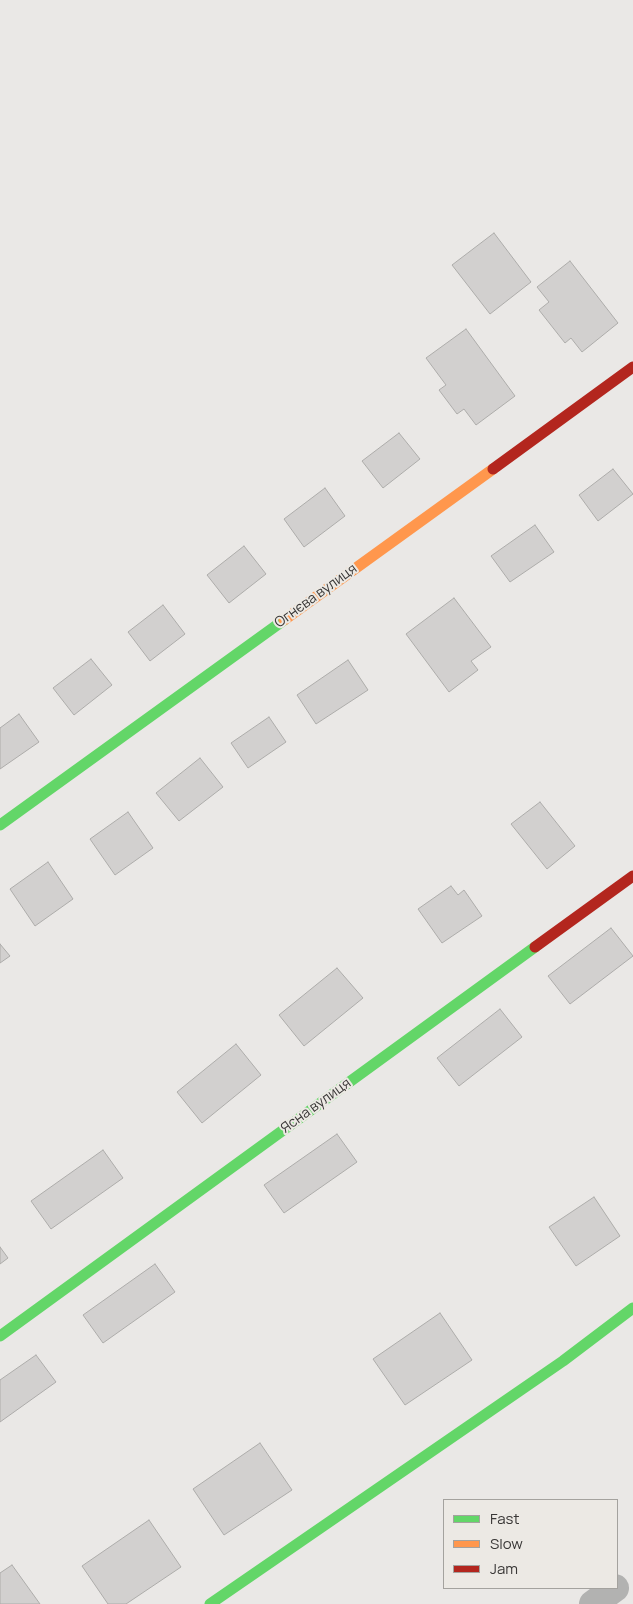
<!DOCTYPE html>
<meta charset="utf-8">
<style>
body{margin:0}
#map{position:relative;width:633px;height:1604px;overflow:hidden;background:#eae8e6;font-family:Manrope,sans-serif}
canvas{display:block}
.legend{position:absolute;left:443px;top:1499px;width:175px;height:90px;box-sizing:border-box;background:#ece9e4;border:1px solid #a4a29e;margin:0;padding:6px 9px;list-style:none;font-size:15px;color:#393736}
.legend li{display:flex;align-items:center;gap:10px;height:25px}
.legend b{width:25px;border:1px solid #a4a29e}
</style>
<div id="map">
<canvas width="633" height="1604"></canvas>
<ul class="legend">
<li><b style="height:6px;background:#63d668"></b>Fast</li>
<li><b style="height:6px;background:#ff974d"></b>Slow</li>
<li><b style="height:6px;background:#b3261e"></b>Jam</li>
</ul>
</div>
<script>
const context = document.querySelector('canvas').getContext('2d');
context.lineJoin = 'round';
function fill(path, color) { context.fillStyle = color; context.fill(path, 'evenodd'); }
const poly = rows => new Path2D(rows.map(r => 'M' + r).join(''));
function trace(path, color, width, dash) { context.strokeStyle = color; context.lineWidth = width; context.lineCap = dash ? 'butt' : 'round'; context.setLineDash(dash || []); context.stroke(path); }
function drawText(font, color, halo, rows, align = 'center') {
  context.font = font + ' Manrope,sans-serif'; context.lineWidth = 4; context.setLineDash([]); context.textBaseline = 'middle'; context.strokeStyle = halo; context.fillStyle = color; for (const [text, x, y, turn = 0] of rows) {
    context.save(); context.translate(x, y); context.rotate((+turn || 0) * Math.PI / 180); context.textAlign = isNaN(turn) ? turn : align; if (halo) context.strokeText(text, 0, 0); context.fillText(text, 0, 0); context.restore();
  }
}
const building = poly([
 [494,233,531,282,490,314,452,265,494,233],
 [570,261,618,323,582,352,571,338,565,343,539,310,549,302,537,287,570,261],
 [466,329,515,396,476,425,464,409,457,414,439,390,446,385,426,358,466,329],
 [399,433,420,459,383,488,362,461,399,433],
 [613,469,633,494,598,521,579,495,613,469],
 [325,488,345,516,304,547,284,519,325,488],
 [535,525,554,552,510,582,491,556,535,525],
 [244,546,266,574,229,603,207,575,244,546],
 [454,598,491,647,471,661,478,670,449,692,406,634,454,598],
 [163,605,185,634,150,661,128,632,163,605],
 [91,659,112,685,74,715,53,688,91,659],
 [348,660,368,690,316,724,297,695,348,660],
 [19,714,39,742,0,769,0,728,19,714],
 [269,717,286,742,248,768,231,743,269,717],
 [200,758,223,787,179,821,156,793,200,758],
 [540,802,575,846,547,869,511,824,540,802],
 [128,812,153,848,115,875,90,839,128,812],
 [48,862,73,899,35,926,10,889,48,862],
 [451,886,458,895,464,890,482,916,442,943,418,909,451,886],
 [611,928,633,956,570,1004,548,976,611,928],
 [0,944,10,956,0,963,0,944],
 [337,968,363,998,304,1046,279,1015,337,968],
 [500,1009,522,1037,459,1086,437,1058,500,1009],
 [236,1044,261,1075,202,1123,177,1092,236,1044],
 [337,1134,357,1162,284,1213,264,1185,337,1134],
 [103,1150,123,1178,51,1229,31,1201,103,1150],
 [594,1197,620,1236,576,1266,549,1227,594,1197],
 [0,1247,8,1258,0,1264,0,1247],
 [155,1264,175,1292,103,1343,83,1315,155,1264],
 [440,1313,472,1360,405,1405,373,1359,440,1313],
 [36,1355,56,1382,0,1422,0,1380,36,1355],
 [260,1443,292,1490,224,1535,193,1489,260,1443],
 [149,1520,181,1567,126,1604,108,1604,82,1566,149,1520],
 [12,1565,40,1604,0,1604,0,1573,12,1565]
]);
fill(building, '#d2d0cf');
trace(building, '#adacaa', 1);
trace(poly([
 [593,1604,615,1588]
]), '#b2b2b1', 28);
trace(poly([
 [0,825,284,620],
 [0,1336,535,947],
 [210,1604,563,1361,633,1308]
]), '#63d668', 11);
trace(poly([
 [284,620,493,469]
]), '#ff974d', 11);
trace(poly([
 [493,469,633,367],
 [535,947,633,876]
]), '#b3261e', 11);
drawText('14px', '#393736', '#ece9e4', [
 ["Огнєва вулиця",316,596,-36],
 ["Ясна вулиця",316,1106,-36]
]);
</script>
